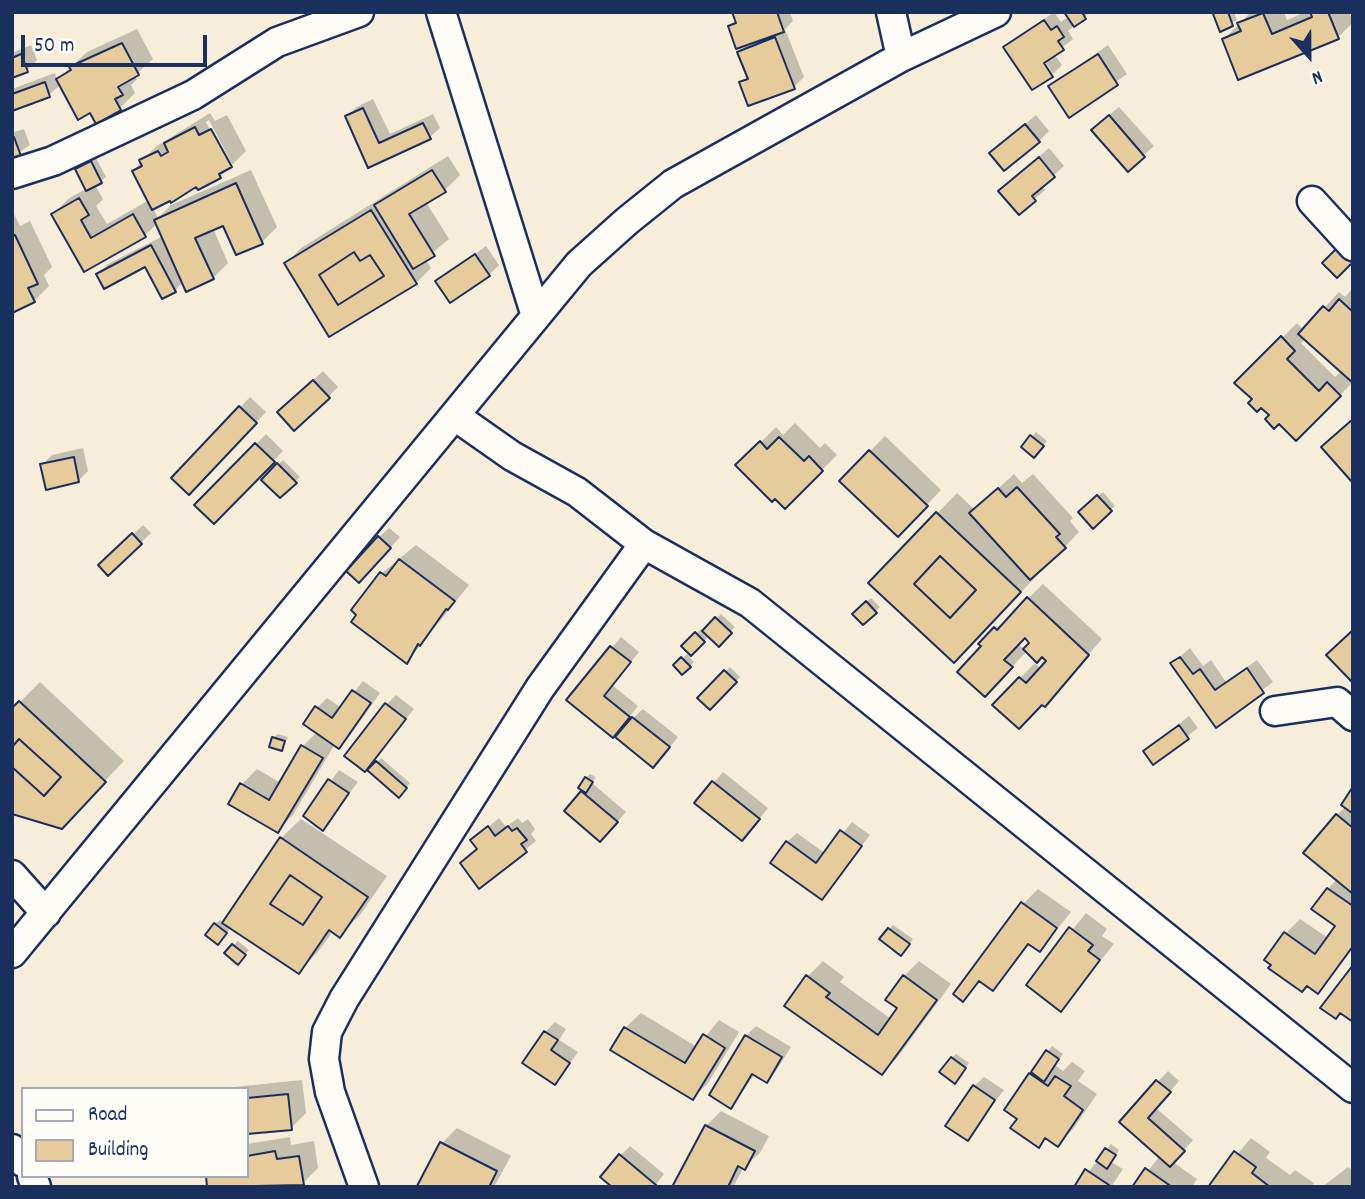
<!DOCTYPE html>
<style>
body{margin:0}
#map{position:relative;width:1365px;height:1199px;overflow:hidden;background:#f6eedb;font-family:Dekko,sans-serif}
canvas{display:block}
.frame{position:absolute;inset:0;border:14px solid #1b2f5e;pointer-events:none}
.legend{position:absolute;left:21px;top:1087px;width:228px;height:91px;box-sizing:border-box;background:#fdfcf7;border:2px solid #a3aaba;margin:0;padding:9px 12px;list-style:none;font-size:21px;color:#1b2f5e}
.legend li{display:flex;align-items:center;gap:14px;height:35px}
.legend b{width:35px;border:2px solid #a3aaba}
.north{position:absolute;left:1274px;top:21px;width:70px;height:70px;-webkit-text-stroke:5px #fdfcf7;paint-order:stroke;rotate:159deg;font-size:19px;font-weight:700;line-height:28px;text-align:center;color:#1b2f5e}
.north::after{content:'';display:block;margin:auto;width:24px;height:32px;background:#1b2f5e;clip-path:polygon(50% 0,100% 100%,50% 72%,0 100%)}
.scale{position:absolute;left:21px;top:35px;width:186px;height:32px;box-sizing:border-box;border:4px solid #1b2f5e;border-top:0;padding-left:9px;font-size:21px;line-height:24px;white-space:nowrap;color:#1b2f5e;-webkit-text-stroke:5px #fdfcf7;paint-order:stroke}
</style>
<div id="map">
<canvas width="1365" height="1199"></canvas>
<div class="frame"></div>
<ul class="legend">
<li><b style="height:9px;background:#fdfcf7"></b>Road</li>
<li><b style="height:19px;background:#e6cc9b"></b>Building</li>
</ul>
<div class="north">N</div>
<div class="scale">50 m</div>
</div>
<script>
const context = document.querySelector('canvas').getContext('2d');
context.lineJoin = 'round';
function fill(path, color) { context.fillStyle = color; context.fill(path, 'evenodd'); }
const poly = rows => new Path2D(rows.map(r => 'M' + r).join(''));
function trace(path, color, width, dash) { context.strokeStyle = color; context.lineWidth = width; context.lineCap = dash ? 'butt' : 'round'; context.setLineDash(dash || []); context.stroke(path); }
fill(poly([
 [734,12,790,12,793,21,785,29,804,77,794,87,741,83,749,76,739,52,749,43,730,26,737,19],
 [1054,12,1061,22,1069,16,1067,12,1089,13,1068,31,1073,39,1054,54,1062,65,1053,74,1041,55,1006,47],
 [1217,12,1234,12,1237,20,1221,29],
 [1251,12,1284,12,1287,20,1305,12,1349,12,1353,23,1338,37,1224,39],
 [137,29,153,59,135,75,137,79,131,85,135,93,120,108,97,121,91,110,61,84,49,95,12,109,12,89,55,73,57,80,87,52],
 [31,45,37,60,27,70,12,76,12,53],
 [1108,45,1127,74,1069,115,1050,86],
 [373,99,390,134,433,114,440,128,430,137,369,165,347,116,357,107],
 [1119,107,1154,146,1128,169,1103,120],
 [210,113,215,121,227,115,246,151,220,177,196,184,153,208,158,218,171,205,251,170,277,227,262,242,224,223,213,228,228,263,213,278,183,282,175,291,146,265,98,274,108,264,163,236,158,223,145,235,85,270,53,214,68,199,87,188,78,169,96,158,106,177,95,185,103,199,96,206,107,224,149,200,134,171,141,161,157,146],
 [209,120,232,164,229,166,206,122],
 [1036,115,1049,131,1039,141,991,153],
 [12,128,14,132,24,129,30,145,12,157],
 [1049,148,1064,166,1042,186,1045,190,1019,213,1011,181],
 [448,156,460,175,445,190,426,202,449,239,425,259,431,268,416,283,286,263,301,248],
 [12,210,20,226,30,221,52,267,44,275,49,286,34,301,12,311],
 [486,246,499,265,489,275,437,282],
 [1353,288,1353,382,1296,439,1237,383,1297,323,1304,330,1339,292,1345,297],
 [1306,338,1342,370,1335,377,1301,343],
 [323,371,338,387,328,397,289,403],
 [250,397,266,412,199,483,173,478],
 [795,423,820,448,825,443,837,455,785,507,738,465,776,427,783,435],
 [1036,432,1047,441,1038,451,1032,437],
 [266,434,283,451,214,522,196,505],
 [885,436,941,490,898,535,841,481],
 [83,448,88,471,78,481,42,465,52,455],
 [283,460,300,477,280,496,263,480],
 [1014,474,1022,483,1033,474,1073,518,1070,521,1079,532,974,641,870,583,957,493,975,510],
 [1103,492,1115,506,1093,526,1081,512],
 [143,525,151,533,108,574,101,565],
 [389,528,400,537,369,571,379,537],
 [416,545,469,585,407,662,353,610,382,573],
 [1043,584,1102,639,1045,704,1020,678,1035,663,1041,669,1049,661,1042,655,1027,651,985,695,983,646,981,644],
 [1025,636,1031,642,1025,650,1018,644],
 [871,598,880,607,863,623,855,614],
 [721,614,735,627,719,644,710,635,691,654,684,646,701,629,703,632],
 [621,637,639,652,612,685,638,706,622,726,568,700],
 [1190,648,1203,666,1211,660,1226,682,1257,660,1273,682,1216,725,1172,664],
 [687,654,694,662,682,673,675,666],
 [730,667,740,677,710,708,700,698],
 [363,681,380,693,349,737,339,746,335,744,293,815,278,830,242,784,257,769,281,783,303,746,317,732,317,708,327,698,342,708],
 [40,682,124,761,61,827,17,816,12,812,12,710],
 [396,695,414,709,365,770,386,705],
 [643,709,678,737,663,756,633,718],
 [1189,716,1198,728,1153,763,1145,751],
 [278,734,288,737,282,749,273,738],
 [381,758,410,783,399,795,370,770],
 [339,770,358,782,323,828,305,816],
 [723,772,768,808,751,829,697,803],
 [590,774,596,777,592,783,626,812,610,830,567,811,585,790,586,778],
 [1353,791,1353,949,1318,992,1273,964,1285,934,1300,919,1328,938,1337,925,1328,889,1337,879,1337,815,1346,806,1343,804],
 [499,818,506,827,518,818,522,823,528,819,535,829,531,834,536,841,480,886,462,863,479,848,473,840],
 [301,819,387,876,360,915,340,935,333,931,318,952,298,972,231,927,223,938,215,924,220,920,224,923,281,838],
 [852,822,870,835,822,897,787,842,797,833,826,854],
 [1038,889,1071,912,1040,950,1031,943,993,989,981,980,963,1000,1023,904],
 [1086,913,1107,929,1102,936,1114,944,1061,1009,1028,985],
 [893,925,913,939,906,949,889,929],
 [238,941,249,950,242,958,227,953],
 [823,961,844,977,840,982,891,1019,899,1008,904,976,919,961,951,984,897,1058,882,1073,808,976],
 [641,1013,697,1047,719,1020,739,1032,708,1083,693,1098,612,1049,625,1028],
 [555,1022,566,1029,559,1040,578,1052,555,1083,545,1032],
 [756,1026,791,1047,776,1071,767,1080,755,1074,731,1106,746,1036],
 [1052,1046,1063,1054,1055,1065,1063,1071,1072,1062,1085,1071,1078,1081,1097,1094,1073,1129,1058,1144,1047,1137,1038,1146,1020,1118,1030,1074],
 [956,1054,969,1063,959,1077,952,1058],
 [1168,1071,1179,1081,1156,1108,1193,1140,1173,1162,1197,1179,1192,1187,1135,1187,1160,1156,1121,1122],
 [984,1077,1004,1090,967,1139,974,1086],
 [302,1080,306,1113,291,1128,247,1133,247,1089,214,1089],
 [721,1111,769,1136,760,1153,744,1167,733,1187,674,1187,706,1126],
 [457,1128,511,1156,494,1187,419,1186,442,1143],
 [290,1137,291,1145,314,1141,318,1168,304,1182,305,1187,209,1187,247,1176,247,1144],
 [1251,1138,1270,1152,1266,1158,1290,1175,1295,1170,1314,1183,1311,1187,1210,1187],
 [1111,1144,1119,1150,1111,1162,1123,1169,1111,1187,1076,1187],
 [630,1146,664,1174,654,1187,620,1156],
 [1348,1167,1353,1171,1353,1187,1322,1187]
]), '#0003');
const building = poly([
 [732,12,777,12,784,32,736,49,728,26,736,23,732,12],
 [1064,12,1082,12,1086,19,1074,27,1064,12],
 [1217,12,1228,12,1233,26,1220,32,1213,14,1217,12],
 [1310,12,1328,12,1339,39,1238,80,1222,39,1241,31,1237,23,1263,13,1272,34,1312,17,1310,12],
 [1044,20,1051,30,1057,26,1064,37,1058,41,1064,50,1044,63,1053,77,1032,90,1003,47,1044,20],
 [775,37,795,89,748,106,739,82,748,79,737,52,775,37],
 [122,43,139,75,118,87,123,95,115,99,121,110,96,124,90,113,78,120,56,79,71,70,69,67,122,43],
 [21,54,28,72,12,78,12,58,21,54],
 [1098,54,1118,85,1069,118,1048,86,1098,54],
 [45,82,50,97,12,111,12,94,45,82],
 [363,108,379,143,423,123,431,139,368,168,345,116,363,108],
 [1109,115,1145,157,1128,172,1091,130,1109,115],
 [1025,124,1040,142,1004,171,989,153,1025,124],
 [195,127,199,135,211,129,232,167,219,174,221,178,198,190,196,187,171,203,170,201,152,210,132,171,142,166,139,160,158,151,161,156,168,152,164,143,195,127],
 [14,137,21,156,12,159,12,138,14,137],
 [1039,157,1055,177,1032,196,1036,201,1019,215,998,191,1039,157],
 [91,161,102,183,86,191,75,169,91,161],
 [432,170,446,192,409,214,435,256,413,269,374,205,432,170],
 [236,183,263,244,236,255,223,226,195,238,214,279,186,292,154,220,236,183],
 [79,198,89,215,81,220,91,238,133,214,146,237,84,272,51,214,79,198],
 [371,210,417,284,329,337,284,263,371,210],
 [354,252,360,261,370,255,384,276,338,305,319,275,354,252],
 [15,235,38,284,28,288,35,302,12,313,12,236,15,235],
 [151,245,176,292,162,299,145,267,104,289,96,274,151,245],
 [1337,248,1352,263,1337,278,1322,263,1337,248],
 [354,252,360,261,370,255,384,276,338,305,319,275,354,252],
 [475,254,490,276,450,303,435,281,475,254],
 [1339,299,1353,312,1353,383,1298,334,1323,306,1329,311,1339,299],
 [1281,336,1295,351,1287,359,1319,391,1327,382,1341,396,1296,441,1279,424,1274,429,1265,419,1269,415,1261,408,1257,412,1248,403,1252,399,1234,383,1281,336],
 [313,380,330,398,294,431,277,412,313,380],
 [239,406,257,423,189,495,171,478,239,406],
 [1353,419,1353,482,1352,482,1321,447,1353,419],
 [1030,435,1044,446,1034,458,1021,447,1030,435],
 [779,437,804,461,809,456,823,471,785,509,775,499,772,502,735,465,760,441,767,449,779,437],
 [255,443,275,462,214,524,194,505,255,443],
 [869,450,928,506,898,537,839,481,869,450],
 [74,457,79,482,46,490,40,464,74,457],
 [277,463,297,483,280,498,261,480,277,463],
 [1017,487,1060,534,1056,537,1066,548,1030,580,969,513,998,488,1006,497,1017,487],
 [1097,495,1112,511,1093,529,1078,512,1097,495],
 [936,512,1021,592,954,663,868,583,936,512],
 [940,556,976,590,950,618,914,584,940,556],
 [132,533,142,544,108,576,98,565,132,533],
 [378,536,391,548,359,583,346,571,378,536],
 [940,556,976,590,950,618,914,584,940,556],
 [399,559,455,601,448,610,446,609,420,646,418,644,407,664,351,622,356,615,351,610,380,572,386,576,399,559],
 [1027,597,1089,655,1045,707,1042,705,1019,729,992,705,1019,677,1026,683,1046,661,1042,657,1037,663,1023,649,1029,643,1025,638,1004,660,1013,667,985,697,957,672,981,646,978,644,994,627,997,630,1027,597],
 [866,601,877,613,863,625,852,614,866,601],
 [715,617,732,633,719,647,702,631,715,617],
 [1353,630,1353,683,1326,655,1353,630],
 [695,632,705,642,691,656,681,646,695,632],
 [610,646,631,662,604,696,630,717,613,738,566,700,610,646],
 [681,657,691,667,682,675,673,665,681,657],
 [1180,657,1193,674,1200,669,1215,690,1247,668,1264,693,1216,728,1170,663,1180,657],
 [724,670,737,682,710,710,697,698,724,670],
 [352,690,371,703,339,749,303,724,315,706,332,718,352,690],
 [19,701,106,782,62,829,12,814,12,767,44,796,61,777,19,739,12,747,12,708,19,701],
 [385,703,406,719,365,772,344,756,385,703],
 [632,717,670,747,653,768,615,737,632,717],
 [1179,725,1189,739,1153,765,1143,751,1179,725],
 [272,737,285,741,282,751,269,747,272,737],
 [19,739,61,777,44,796,12,767,12,747,19,739],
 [301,745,323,758,278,833,228,804,240,783,269,800,301,745],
 [376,761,407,788,399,798,367,770,376,761],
 [585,777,593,782,586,793,578,788,585,777],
 [328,779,349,793,323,831,303,816,328,779],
 [712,781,760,819,742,841,694,803,712,781],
 [1352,788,1353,812,1352,813,1341,805,1352,788],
 [581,791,618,822,600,842,564,811,581,791],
 [1336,814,1353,828,1353,894,1303,853,1336,814],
 [488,826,495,836,508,826,512,831,517,828,527,840,521,844,527,852,479,889,460,863,477,849,470,840,488,826],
 [840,830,862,846,822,900,770,863,786,841,816,863,840,830],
 [280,837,368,897,340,938,329,930,299,974,222,923,280,837],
 [290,875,322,897,303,925,270,904,290,875],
 [290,875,322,897,303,925,270,904,290,875],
 [1327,888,1353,906,1353,946,1318,994,1307,986,1302,992,1268,968,1271,965,1264,960,1284,932,1315,954,1335,926,1311,909,1327,888],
 [1021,902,1057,928,1040,952,1028,944,993,991,979,981,963,1002,953,994,1021,902],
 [214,923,227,933,218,945,205,935,214,923],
 [1069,927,1093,945,1088,951,1100,960,1061,1012,1026,985,1069,927],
 [888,928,910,944,901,956,879,939,888,928],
 [232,944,246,955,238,965,224,953,232,944],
 [1353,965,1353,1022,1340,1013,1336,1019,1320,1008,1353,965],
 [806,975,830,993,826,997,878,1035,897,1008,885,1000,903,975,937,1000,882,1075,784,1006,806,975],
 [624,1027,685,1063,703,1034,725,1048,693,1100,610,1050,624,1027],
 [544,1031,558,1040,551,1050,570,1063,555,1085,522,1063,544,1031],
 [745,1035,782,1057,767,1083,752,1074,731,1109,709,1095,745,1035],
 [1046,1050,1059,1059,1044,1082,1031,1072,1046,1050],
 [951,1057,966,1068,955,1084,939,1072,951,1057],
 [1029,1073,1048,1086,1055,1076,1071,1086,1064,1096,1083,1110,1058,1147,1045,1138,1039,1148,1010,1128,1017,1119,1004,1110,1029,1073],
 [1156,1080,1171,1092,1148,1118,1185,1151,1170,1167,1119,1122,1156,1080],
 [973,1085,995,1100,968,1141,945,1126,973,1085],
 [288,1094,292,1130,247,1134,247,1098,288,1094],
 [705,1125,755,1151,745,1170,738,1166,728,1187,672,1187,705,1125],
 [440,1142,497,1171,489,1187,417,1186,440,1142],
 [1105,1148,1116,1155,1107,1169,1096,1161,1105,1148],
 [275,1151,277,1159,299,1156,304,1185,207,1187,206,1176,247,1176,247,1156,275,1151],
 [1234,1151,1256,1167,1252,1173,1270,1187,1208,1187,1234,1151],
 [619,1154,656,1185,654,1187,612,1187,600,1177,619,1154],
 [1145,1168,1172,1187,1132,1187,1145,1168],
 [1085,1169,1109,1185,1108,1187,1074,1187,1085,1169]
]);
fill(building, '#e6cc9b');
trace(building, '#1b2f5e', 2);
const minor = poly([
 [441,12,536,316],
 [891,12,901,57],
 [12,174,53,161,193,95,277,42,359,12],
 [1312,201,1353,246],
 [455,416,512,456,577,492,644,544,750,603,1353,1088],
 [1275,711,1337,702,1353,716],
 [12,875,46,913],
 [12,953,579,264,627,221,673,184,901,57,996,12],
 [12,1149,23,1162],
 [32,1176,36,1187],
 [364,1187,330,1092,324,1059,327,1032,344,999,540,688,644,544]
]);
trace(minor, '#1b2f5e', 33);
trace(minor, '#fdfcf7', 28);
</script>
